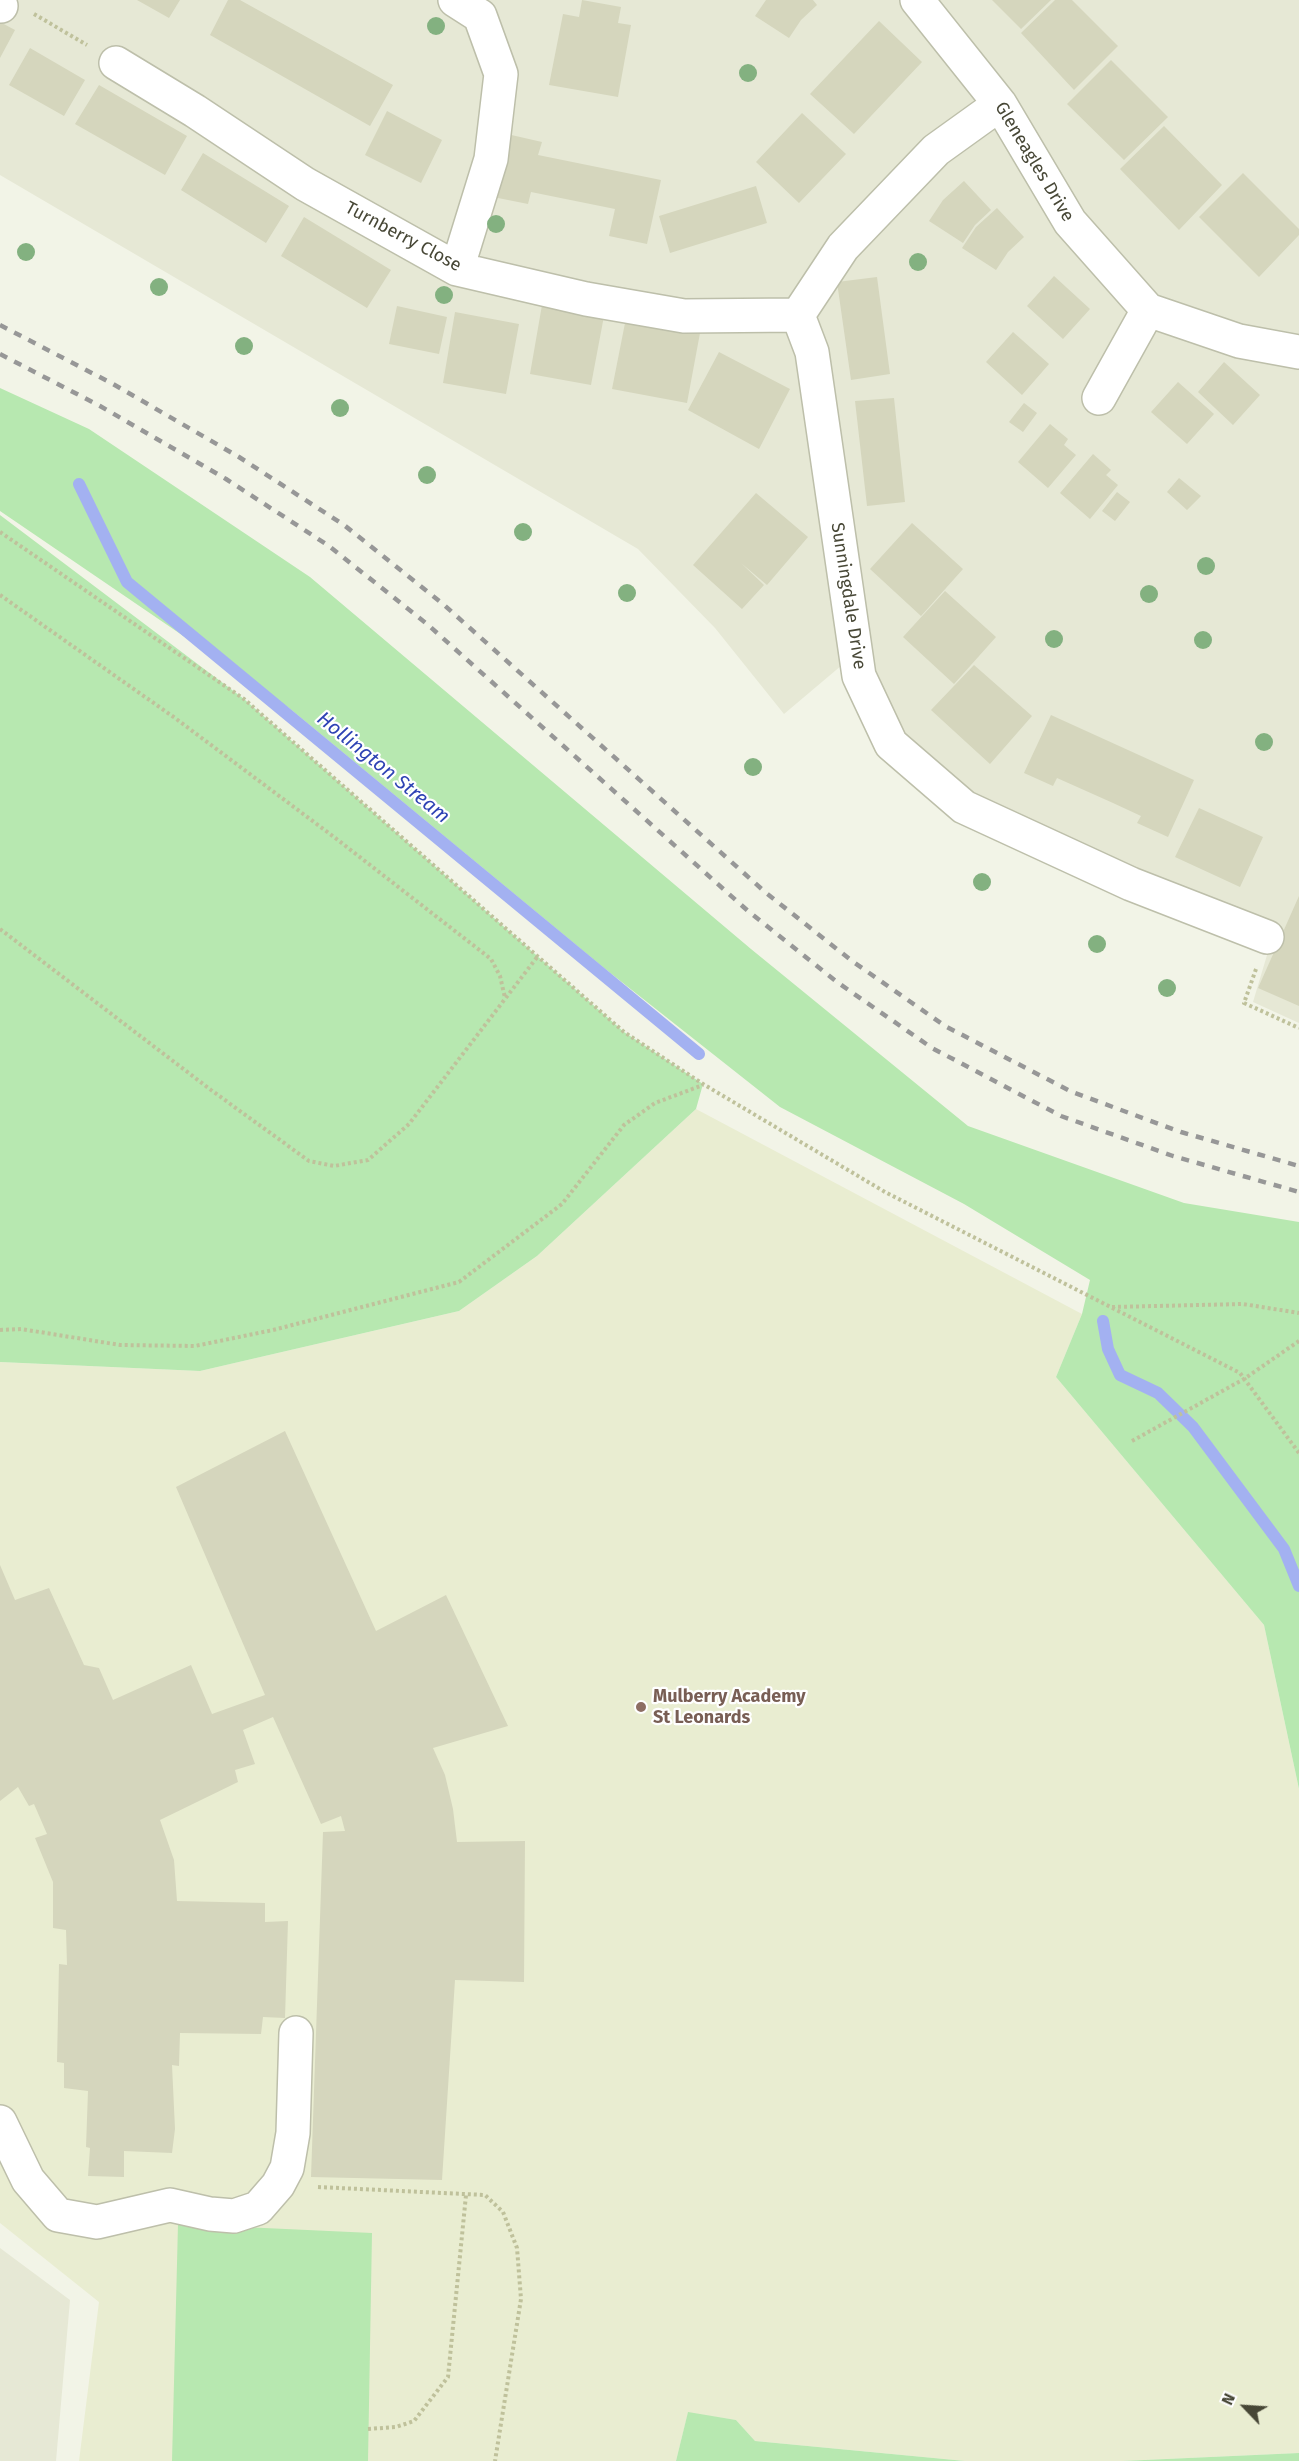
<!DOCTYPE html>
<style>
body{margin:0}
#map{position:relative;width:1299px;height:2461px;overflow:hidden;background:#f2f4e7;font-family:"Fira Sans",sans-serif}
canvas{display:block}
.north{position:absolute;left:1215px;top:2377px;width:60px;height:60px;-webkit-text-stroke:4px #fff;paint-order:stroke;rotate:295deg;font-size:16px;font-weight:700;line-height:24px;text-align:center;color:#474736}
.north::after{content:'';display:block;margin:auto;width:21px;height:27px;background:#474736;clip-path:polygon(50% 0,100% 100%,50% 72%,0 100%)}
</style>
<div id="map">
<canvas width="1299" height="2461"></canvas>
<div class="north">N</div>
</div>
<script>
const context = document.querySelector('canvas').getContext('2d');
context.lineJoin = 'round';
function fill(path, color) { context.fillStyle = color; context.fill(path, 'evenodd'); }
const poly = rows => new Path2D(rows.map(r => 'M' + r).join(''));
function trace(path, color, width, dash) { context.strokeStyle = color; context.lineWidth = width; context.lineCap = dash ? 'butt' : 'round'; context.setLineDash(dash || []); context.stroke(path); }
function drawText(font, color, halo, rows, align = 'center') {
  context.font = font + ' "Fira Sans",sans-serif'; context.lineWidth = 4.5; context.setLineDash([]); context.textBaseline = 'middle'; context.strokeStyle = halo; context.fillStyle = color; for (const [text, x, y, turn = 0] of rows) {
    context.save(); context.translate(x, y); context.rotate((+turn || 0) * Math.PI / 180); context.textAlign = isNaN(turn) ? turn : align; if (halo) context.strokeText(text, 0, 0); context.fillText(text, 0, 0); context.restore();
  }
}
fill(poly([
 [0,0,1299,0,1299,1023,1253,1002,1273,935,976,806,899,742,861,649,784,714,715,628,638,549,0,175],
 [0,2248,70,2300,56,2461,0,2461]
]), '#e6e8d5');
fill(poly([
 [696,1109,1082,1314,1056,1377,1264,1625,1299,1789,1299,2453,1122,2461,965,2461,755,2441,736,2420,688,2413,676,2461,79,2461,99,2302,0,2223,0,1362,200,1371,459,1311,537,1256]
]), '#e9edd1');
fill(poly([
 [0,388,89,429,310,577,751,949,968,1126,1184,1203,1299,1222,1299,1789,1264,1625,1056,1377,1082,1314,1090,1280,964,1204,780,1107,604,968,289,708,0,511],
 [0,515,244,699,624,1032,703,1084,696,1109,537,1256,459,1311,200,1371,0,1362],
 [178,2224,372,2233,368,2461,172,2461],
 [688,2412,736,2420,755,2441,965,2461,676,2461],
 [1299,2453,1299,2461,1122,2461]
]), '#b7e8b0');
trace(poly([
 [79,484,127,582,699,1054],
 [1103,1321,1108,1349,1120,1375,1158,1393,1193,1427,1284,1549,1299,1586]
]), '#a3b1f1', 12);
fill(poly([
 [137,0,180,0,169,18],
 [228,0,240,0,393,85,370,126,210,35],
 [582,0,621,7,618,23,631,25,618,97,549,85,563,14,579,17],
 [766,0,813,0,817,5,801,20,789,38,755,16],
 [992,0,1051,0,1021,29],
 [1055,0,1072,0,1118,46,1074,90,1021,33],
 [879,21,922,62,854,134,810,94],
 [0,22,15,30,0,58],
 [30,48,85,80,64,116,9,85],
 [1111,60,1168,117,1124,160,1067,104],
 [99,85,187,136,165,175,75,124],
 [387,111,442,140,421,183,365,155],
 [802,113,846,154,799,203,756,162],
 [1164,126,1222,185,1179,230,1120,169],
 [507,134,542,142,538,155,661,180,647,244,609,236,615,209,531,192,528,204,493,197],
 [203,153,289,206,266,243,181,190],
 [1243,173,1299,229,1299,235,1259,277,1199,217],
 [964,181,991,210,975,225,963,243,929,221,943,200],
 [756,186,767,223,670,253,659,216],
 [997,208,1024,237,1008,252,996,270,962,248,976,227],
 [304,217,391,270,367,308,281,256],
 [1054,276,1090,309,1063,339,1027,306],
 [877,277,890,374,851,380,837,282],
 [542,305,604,316,591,385,530,374],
 [397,306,447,317,439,354,389,344],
 [455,312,519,324,506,394,443,383],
 [626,318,700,333,687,403,612,389],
 [1013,332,1049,364,1022,395,986,362],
 [719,352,790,389,759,449,688,410],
 [1224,362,1260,395,1233,425,1198,392],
 [1178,382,1214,414,1187,444,1151,412],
 [894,398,905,502,867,506,855,401],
 [1024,403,1037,413,1023,432,1009,422],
 [1050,424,1068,439,1064,445,1076,455,1048,488,1018,462],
 [1093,454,1111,470,1106,475,1118,485,1090,519,1060,493],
 [1179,478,1201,496,1187,510,1167,492],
 [1117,492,1130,502,1115,521,1102,511],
 [756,493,808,537,767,585,741,563,764,585,742,609,693,565],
 [912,523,963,569,921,616,870,569],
 [945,591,996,637,954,684,903,637],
 [974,665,1032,716,990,764,931,710],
 [1051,715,1194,780,1168,837,1137,823,1141,816,1113,803,1057,778,1053,786,1024,773],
 [1199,808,1263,837,1240,887,1175,857],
 [1299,896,1299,1006,1258,988],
 [285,1431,376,1631,446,1595,508,1726,433,1748,445,1775,453,1809,457,1842,525,1841,524,1982,455,1980,442,2180,311,2177,323,1832,345,1831,341,1816,321,1824,273,1717,243,1730,255,1764,235,1770,238,1782,160,1820,174,1860,177,1901,265,1903,265,1922,288,1921,285,2018,263,2017,261,2034,180,2033,179,2066,172,2065,175,2129,172,2153,124,2151,124,2177,88,2176,90,2148,86,2147,88,2091,64,2088,64,2063,57,2062,59,1964,67,1965,66,1930,53,1928,53,1882,35,1838,47,1834,34,1804,29,1806,18,1787,0,1801,0,1565,15,1600,49,1588,84,1665,99,1668,113,1700,191,1665,212,1714,265,1695,176,1487]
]), '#d5d6bd');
const minor = poly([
 [455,0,480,16,501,74,491,159,457,269],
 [917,0,1000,104,1070,222,1148,310,1239,341,1299,352],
 [0,6,1,6],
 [116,63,195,111,305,184,457,269,586,299,684,316,798,315],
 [798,315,812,352,859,676,891,744,964,807,1131,884,1267,937],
 [798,315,843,247,936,150,1000,104],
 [1099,398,1148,310],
 [0,2122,28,2180,58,2215,97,2222,170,2205,210,2214,234,2216,258,2208,278,2185,287,2168,293,2133,296,2033]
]);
trace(minor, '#bdbfaa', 36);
trace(poly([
 [34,14,87,45],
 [0,532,244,699,624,1032,703,1084,885,1192,1240,1373,1299,1453],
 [0,595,175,718,334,837,491,959,500,976,505,998],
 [0,929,211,1090,309,1161,334,1166,368,1160,409,1124,538,956],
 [1256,969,1244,1003,1299,1028],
 [1112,1307,1243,1304,1299,1313],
 [0,1330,21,1329,120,1345,195,1346,273,1330,459,1282,562,1204,624,1125,655,1103,703,1085],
 [1132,1441,1244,1379,1299,1341],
 [318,2187,485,2195,503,2212,517,2248,521,2299,495,2461],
 [368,2429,396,2427,414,2421,448,2377,466,2195]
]), '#bfc19b', 4, [3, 3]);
trace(minor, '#fff', 33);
trace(poly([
 [0,325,113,384,239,457,344,525,443,604,765,892,852,961,945,1026,1072,1092,1181,1132,1299,1166],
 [0,354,100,406,226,479,329,546,427,624,748,911,837,982,932,1048,1061,1116,1173,1156,1299,1192]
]), '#979797', 4.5, [8, 8]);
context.fillStyle = '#83b180';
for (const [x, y] of [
 [436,26],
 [748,73],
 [496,224],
 [26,252],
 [918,262],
 [159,287],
 [444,295],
 [244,346],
 [340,408],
 [427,475],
 [523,532],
 [1206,566],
 [627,593],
 [1149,594],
 [1054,639],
 [1203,640],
 [1264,742],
 [753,767],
 [982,882],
 [1097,944],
 [1167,988]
]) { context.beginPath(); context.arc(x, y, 9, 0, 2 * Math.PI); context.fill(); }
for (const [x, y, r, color] of [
 [641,1707,6,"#8d6e63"]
]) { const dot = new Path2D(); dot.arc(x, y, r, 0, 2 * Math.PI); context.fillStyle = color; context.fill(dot); trace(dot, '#fff', 2); }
drawText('18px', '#474736', '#fff', [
 ["Gleneagles Drive",1034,162,59],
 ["Turnberry Close",403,237,28],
 ["Sunningdale Drive",848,596,81]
]);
drawText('bold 18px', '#785e54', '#fff', [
 ["Mulberry Academy",653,1697],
 ["St Leonards",653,1718]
], 'left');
drawText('italic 20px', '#2e43b4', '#fff', [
 ["Hollington Stream",383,768,39]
]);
</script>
